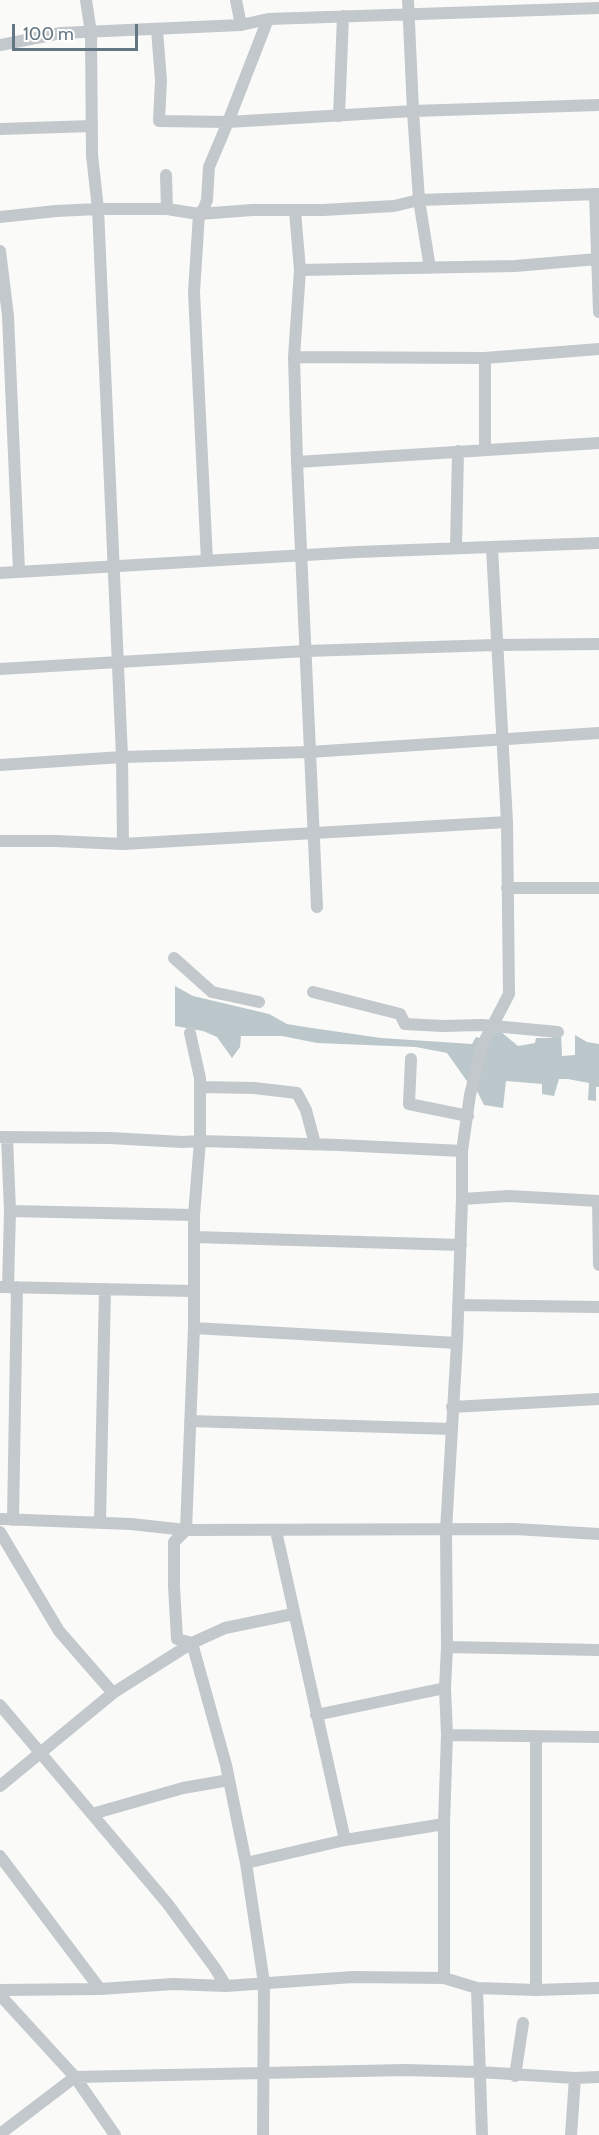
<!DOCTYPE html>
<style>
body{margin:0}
#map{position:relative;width:599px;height:2135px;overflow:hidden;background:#fafaf8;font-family:Cabin,sans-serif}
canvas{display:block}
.scale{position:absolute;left:12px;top:24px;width:126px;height:27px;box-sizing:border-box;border:3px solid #657683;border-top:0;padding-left:8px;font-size:18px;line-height:21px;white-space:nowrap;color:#657683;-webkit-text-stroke:4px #fff;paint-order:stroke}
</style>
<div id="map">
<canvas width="599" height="2135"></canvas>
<div class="scale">100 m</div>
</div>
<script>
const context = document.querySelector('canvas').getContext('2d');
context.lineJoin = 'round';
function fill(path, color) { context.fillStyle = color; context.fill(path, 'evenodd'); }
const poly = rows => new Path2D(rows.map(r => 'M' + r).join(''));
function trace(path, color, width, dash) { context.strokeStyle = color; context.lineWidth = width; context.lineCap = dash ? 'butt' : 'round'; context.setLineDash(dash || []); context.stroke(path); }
fill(poly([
 [175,986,193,996,269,1014,287,1024,305,1027,381,1038,472,1044,476,1037,483,1039,469,1084,447,1053,416,1047,317,1043,282,1036,241,1036,240,1047,232,1058,217,1037,203,1031,175,1026],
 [500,1031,518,1046,535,1043,536,1038,551,1038,561,1033,562,1056,575,1055,575,1035,587,1042,599,1044,599,1087,596,1087,596,1101,588,1100,589,1083,568,1079,559,1079,554,1096,542,1094,542,1084,506,1081,503,1108,484,1105,475,1087,491,1034]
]), '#bbc7cb');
trace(poly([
 [86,0,91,33,92,155,98,209,109,460,122,757,123,844],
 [236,0,241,25],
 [408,0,413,111,419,200,430,268],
 [157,30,161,80,159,121,228,122,413,111,599,105],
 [0,45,61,33,241,25,268,19,599,8],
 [339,116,343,16],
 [0,129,92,126],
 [166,175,167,209],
 [595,194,599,312],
 [295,211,300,270,294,357,297,462,317,907],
 [0,217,56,211,98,209,167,209,199,214,252,210,323,210,394,206,419,200,599,194],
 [0,251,8,316,19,571],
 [300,270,515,266,597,259],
 [294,357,485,358,599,349],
 [485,450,485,358],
 [297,462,599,443],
 [456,548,458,451],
 [207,561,194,292,199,214,204,208,207,200,209,167,228,122,268,19],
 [0,573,357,552,599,543],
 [0,669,305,651,496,645,599,644],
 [0,765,122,757,310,752,599,733],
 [0,841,56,841,123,844,507,822],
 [507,888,599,888],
 [174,958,212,992,259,1002],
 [313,992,400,1014,405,1024,443,1026,482,1025,558,1032],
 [190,1033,200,1078,200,1141,194,1215,194,1328,186,1530,174,1542,174,1586,177,1639,192,1643,226,1765,246,1863,264,1983,263,2135],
 [411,1059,409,1104,468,1116],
 [200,1087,254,1088,297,1093,306,1110,314,1140],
 [0,1137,110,1138,182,1142,200,1141,339,1145,462,1151],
 [7,1137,10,1211,8,1287],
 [462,1199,509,1196,599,1201],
 [598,1201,599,1265],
 [10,1211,194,1215],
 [194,1237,461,1245],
 [0,1287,193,1291],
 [458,1305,599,1307],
 [194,1328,457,1343],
 [452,1407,599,1399],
 [190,1421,452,1429],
 [0,1519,131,1524,186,1530,515,1529,599,1534],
 [13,1520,17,1287],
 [100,1522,105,1289],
 [276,1531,345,1840],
 [0,1532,59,1631,113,1693],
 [447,1647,599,1650],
 [0,1705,167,1903,215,1968,226,1986],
 [316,1715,445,1688],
 [447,1735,599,1737],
 [536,1737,536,1990],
 [0,1786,113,1693,192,1643,225,1628,293,1614],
 [92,1814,183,1788,229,1780],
 [0,1856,100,1989],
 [246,1863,345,1840,444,1824],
 [444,1978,444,1824,447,1735,445,1688,447,1647,446,1530,457,1343,462,1199,462,1151,470,1095,482,1046,509,994,507,822,492,548],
 [477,1988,482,2135],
 [0,1990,100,1989,173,1984,226,1986,353,1977,444,1978,477,1988,536,1990,599,1988],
 [0,1995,75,2077,115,2135],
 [515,2076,523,2023],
 [0,2134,75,2077,405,2070,479,2072,575,2078,599,2077],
 [571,2135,575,2078]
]), '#c3c8cc', 12);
</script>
